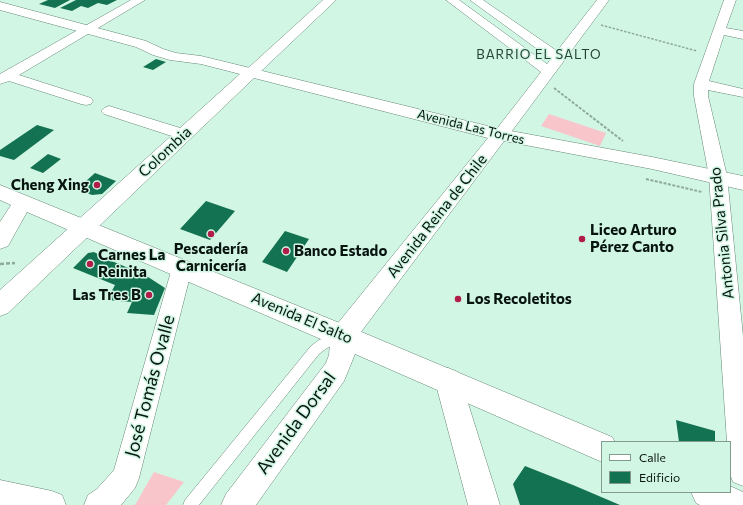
<!DOCTYPE html>
<meta charset="utf-8">
<style>
body{margin:0}
#map{position:relative;width:743px;height:505px;overflow:hidden;background:#d2f6e4;font-family:Commissioner,sans-serif}
canvas{display:block}
.legend{position:absolute;left:601px;top:441px;width:130px;height:52px;box-sizing:border-box;background:#d2f6e4;border:1px solid #819c8f;margin:0;padding:5px 7px;list-style:none;font-size:12px;color:#07140f}
.legend li{display:flex;align-items:center;gap:8px;height:20px}
.legend b{width:20px;border:1px solid #819c8f}
</style>
<div id="map">
<canvas width="743" height="505"></canvas>
<ul class="legend">
<li><b style="height:5px;background:#fff"></b>Calle</li>
<li><b style="height:11px;background:#137251"></b>Edificio</li>
</ul>
</div>
<script>
const context = document.querySelector('canvas').getContext('2d');
context.lineJoin = 'round';
function fill(path, color) { context.fillStyle = color; context.fill(path, 'evenodd'); }
const poly = rows => new Path2D(rows.map(r => 'M' + r).join(''));
function trace(path, color, width, dash) { context.strokeStyle = color; context.lineWidth = width; context.lineCap = dash ? 'butt' : 'round'; context.setLineDash(dash || []); context.stroke(path); }
function drawText(font, color, halo, rows, align = 'center') {
  context.font = font + ' Commissioner,sans-serif'; context.lineWidth = 3; context.setLineDash([]); context.textBaseline = 'middle'; context.strokeStyle = halo; context.fillStyle = color; for (const [text, x, y, turn = 0] of rows) {
    context.save(); context.translate(x, y); context.rotate((+turn || 0) * Math.PI / 180); context.textAlign = isNaN(turn) ? turn : align; if (halo) context.strokeText(text, 0, 0); context.fillText(text, 0, 0); context.restore();
  }
}
fill(poly([
 [549,114,606,133,600,146,541,126],
 [154,472,184,482,166,505,135,505]
]), '#f8c5cb');
fill(poly([
 [48,0,70,0,55,8,39,4],
 [76,0,117,0,107,5,98,3,88,8,81,6,72,11,60,8],
 [156,59,166,62,153,70,143,67],
 [37,125,54,130,14,160,0,156,0,150],
 [48,154,61,159,43,173,30,168],
 [95,173,116,181,102,194,92,195,77,189],
 [206,201,235,211,210,240,180,229],
 [285,231,309,239,287,272,262,262],
 [94,252,107,259,145,275,165,288,154,315,127,313,132,302,107,300,115,285,73,268,88,253],
 [676,420,715,431,715,442,679,442],
 [525,466,573,485,620,505,520,505,513,484]
]), '#137251');
const service = poly([
 [339,332,343,333,345,337,343,341,327,348,319,354,199,505,183,505,185,500,311,346,319,340,339,332]
]);
const minor = poly([
 [131,0,145,0,19,75,91,98,93,101,91,104,86,105,81,104,9,81,0,84,0,74,131,0],
 [323,0,336,0,256,76,251,77,246,76,244,73,246,70,323,0],
 [446,0,459,0,547,64,551,59,470,0,483,0,557,51,597,0,609,0,506,139,500,140,494,139,492,135,541,72,446,0],
 [724,0,736,0,726,28,743,31,743,39,724,35,709,81,743,89,743,97,708,90,708,96,727,176,743,336,743,486,733,482,730,474,730,442,727,442,709,176,694,96,694,84,724,0],
 [109,106,190,131,192,135,190,139,184,140,104,114,101,111,104,108,109,106],
 [182,259,189,262,192,268,139,478,135,488,121,505,84,505,88,495,97,489,114,470,172,268,175,262,182,259],
 [0,480,52,491,62,495,66,505,0,505,0,480]
]);
const tertiary = poly([
 [0,2,146,41,163,49,176,53,201,56,500,129,652,157,743,176,743,190,652,169,504,141,352,344,343,348,334,344,330,336,334,328,488,138,254,78,8,313,0,316,0,290,240,74,201,64,170,60,153,55,136,47,0,10,0,2],
 [448,368,458,372,461,381,500,505,468,505,435,381,438,372,448,368]
]);
const secondary = poly([
 [0,185,352,328,612,437,615,442,602,442,602,462,355,354,344,381,256,505,221,505,226,494,326,363,329,355,330,343,27,212,8,246,0,249,0,222,11,205,0,200,0,185],
 [730,486,743,492,743,505,700,505,696,503,691,492,730,492,730,486]
]);
trace(service, '#668777', 1);
trace(minor, '#668777', 1);
trace(tertiary, '#668777', 1);
trace(secondary, '#668777', 1);
trace(poly([
 [601,25,697,51]
]), '#8eaa9c', 1.5, [2.5, 1.5]);
trace(poly([
 [554,88,623,141],
 [646,179,702,192]
]), '#8eaa9c', 2, [3, 1.5]);
trace(poly([
 [0,264,15,263]
]), '#8eaa9c', 2.5, [4, 2]);
fill(service, '#fff');
fill(minor, '#fff');
fill(tertiary, '#fff');
fill(secondary, '#fff');
for (const [x, y, r, color] of [
 [97,185,4,"#b01d49"],
 [211,234,4,"#b01d49"],
 [582,239,4,"#b01d49"],
 [286,251,4,"#b01d49"],
 [90,264,4,"#b01d49"],
 [149,295,4,"#b01d49"],
 [458,299,4,"#b01d49"]
]) { const dot = new Path2D(); dot.arc(x, y, r, 0, 2 * Math.PI); context.fillStyle = color; context.fill(dot); trace(dot, '#d2f6e4', 1.5); }
context.letterSpacing = '1px';
drawText('13px', '#244335', '#d2f6e4', [
 ["BARRIO EL SALTO",539,55]
]);
context.letterSpacing = '0px';
drawText('13px', '#07140f', '#d2f6e4', [
 ["Avenida Las Torres",471,127,14]
]);
drawText('15px', '#07140f', '#d2f6e4', [
 ["Colombia",165,152,-43],
 ["Avenida Reina de Chile",437,216,-52],
 ["Antonia Silva Prado",722,233,-96],
 ["Avenida El Salto",302,318,23]
]);
drawText('bold 15px', '#07140f', '#d2f6e4', [
 ["Cheng Xing",89,185,"right"],
 ["Liceo Arturo",590,230],
 ["Pérez Canto",590,247],
 ["Pescadería",211,249,"center"],
 ["Carnicería",211,266,"center"],
 ["Banco Estado",294,251],
 ["Carnes La",98,255],
 ["Reinita",98,272],
 ["Las Tres B",141,295,"right"],
 ["Los Recoletitos",466,299]
], 'left');
drawText('18px', '#07140f', '#d2f6e4', [
 ["José Tomás Ovalle",150,386,-75],
 ["Avenida Dorsal",296,423,-54]
]);
</script>
